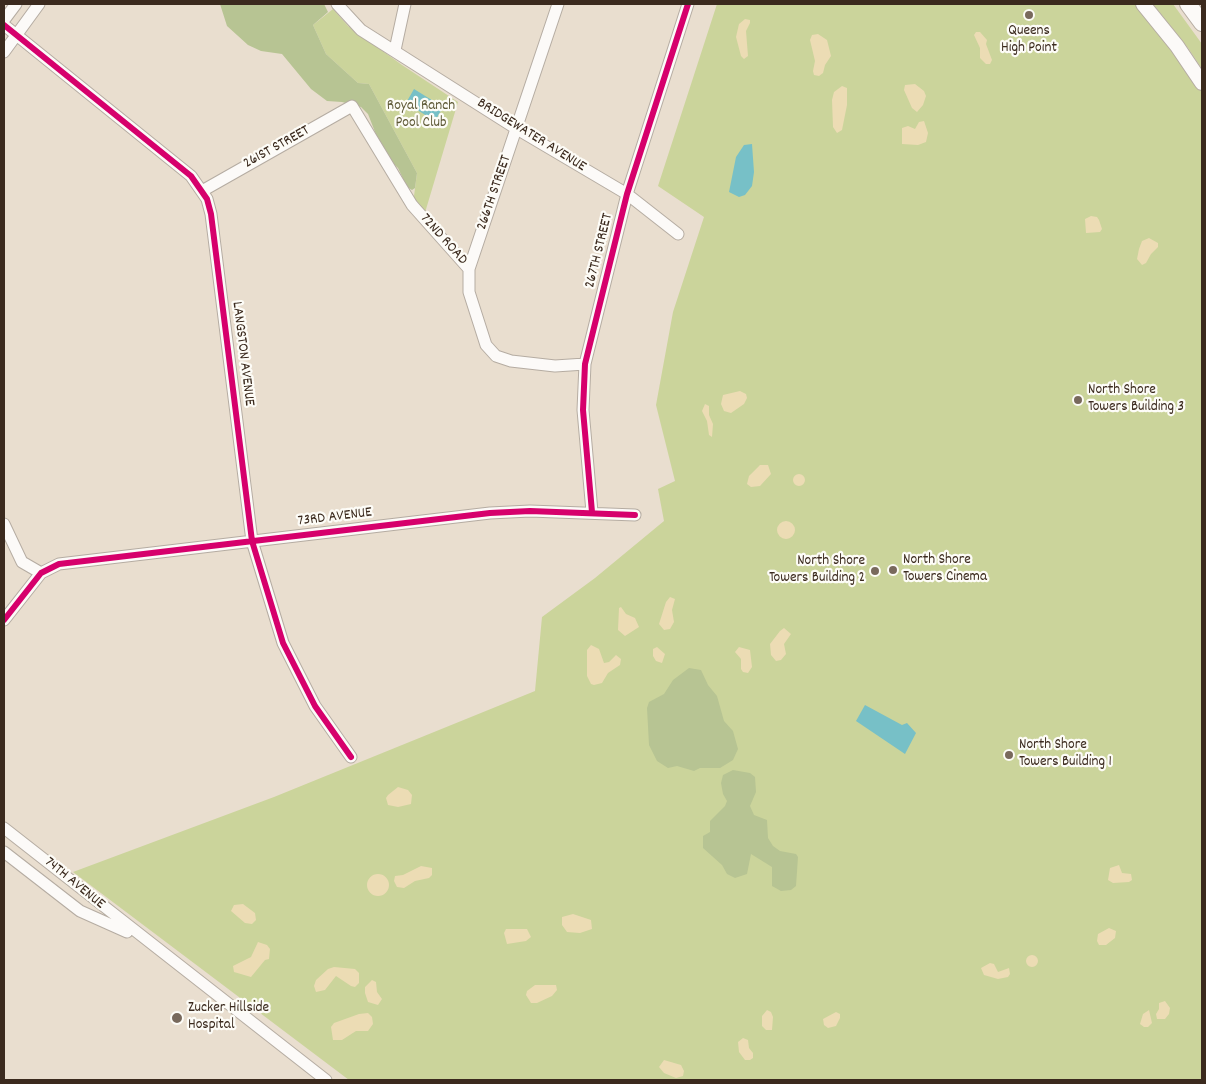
<!DOCTYPE html>
<style>
body{margin:0}
#map{position:relative;width:1206px;height:1084px;overflow:hidden;background:#e9decf;font-family:Dekko,sans-serif}
canvas{display:block}
.frame{position:absolute;inset:0;border:5px solid #3b2a1e;pointer-events:none}
</style>
<div id="map">
<canvas width="1206" height="1084"></canvas>
<div class="frame"></div>
</div>
<script>
const context = document.querySelector('canvas').getContext('2d');
context.lineJoin = 'round';
function fill(path, color) { context.fillStyle = color; context.fill(path, 'evenodd'); }
const poly = rows => new Path2D(rows.map(r => 'M' + r).join(''));
function trace(path, color, width, dash) { context.strokeStyle = color; context.lineWidth = width; context.lineCap = dash ? 'butt' : 'round'; context.setLineDash(dash || []); context.stroke(path); }
function drawText(font, color, halo, rows, align = 'center') {
  context.font = font + ' Dekko,sans-serif'; context.lineWidth = 4.5; context.setLineDash([]); context.textBaseline = 'middle'; context.strokeStyle = halo; context.fillStyle = color; for (const [text, x, y, turn = 0] of rows) {
    context.save(); context.translate(x, y); context.rotate((+turn || 0) * Math.PI / 180); context.textAlign = isNaN(turn) ? turn : align; if (halo) context.strokeText(text, 0, 0); context.fillText(text, 0, 0); context.restore();
  }
}
fill(poly([
 [717,4,1143,4,1202,83,1202,1080,349,1080,73,872,274,797,535,691,542,617,595,578,664,521,658,489,675,481,656,405,673,312,704,217,658,186],
 [1153,4,1173,4,1202,44,1202,69,1188,48],
 [333,9,348,26,402,65,458,102,424,216,413,204,417,173,369,84,358,83,326,54,313,25]
]), '#cbd49b');
fill(poly([
 [220,4,324,4,328,12,313,25,326,54,358,83,369,84,417,173,415,188,412,190,407,187,398,168,384,155,368,114,361,107,342,102,327,101,311,89,282,54,261,51,248,45,227,26],
 [689,668,701,670,708,685,717,696,724,721,733,731,738,749,733,760,720,768,700,768,694,771,677,766,668,768,657,761,649,745,647,708,649,702,664,694,673,680],
 [733,770,750,773,755,777,756,792,750,806,754,815,767,820,768,838,773,846,780,851,796,854,798,857,796,886,791,890,781,891,772,886,772,867,751,854,747,874,735,878,727,874,722,865,703,848,703,836,710,832,710,821,725,806,727,801,723,794,721,783,723,775]
]), '#b7c493');
fill(poly([
 [745,19,750,20,750,23,746,31,748,56,744,59,741,56,736,37,739,24],
 [976,32,980,32,987,40,986,44,992,60,990,64,986,64,980,58,980,48,974,35],
 [818,34,827,40,831,56,825,65,823,73,819,76,814,75,813,71,815,61,810,40,812,35],
 [915,84,924,91,926,96,923,105,917,112,912,108,904,90,905,85],
 [842,86,847,88,847,105,842,130,837,133,833,127,832,100,834,92],
 [924,121,928,133,926,142,918,145,902,144,902,128,908,126,915,129,919,122],
 [1091,216,1097,217,1099,220,1102,229,1100,232,1086,233,1085,219],
 [1149,238,1158,243,1158,247,1151,254,1146,263,1142,265,1137,259,1139,249,1142,241],
 [740,391,746,394,747,398,744,404,731,413,724,411,721,404,723,395],
 [705,404,709,406,709,415,713,424,712,437,709,435,707,421,702,411],
 [760,465,768,465,771,474,760,486,751,487,747,484,749,476],
 '793 480a6 6 0 1 1 12 0a6 6 0 1 1-12 0Z',
 '777 530a9 9 0 1 1 18 0a9 9 0 1 1-18 0Z',
 [670,597,675,599,672,610,674,622,670,629,664,630,659,624,666,602],
 [621,607,626,614,635,618,639,627,625,636,618,630,619,608],
 [784,628,791,634,784,644,786,654,781,660,776,661,771,655,770,644,780,631],
 [591,645,599,649,604,663,609,662,616,655,621,659,620,665,608,673,602,683,594,685,591,684,587,676,587,650],
 [657,647,665,654,662,663,656,661,653,656,653,649],
 [739,647,750,650,752,667,748,673,743,672,741,669,741,659,735,652],
 [398,787,408,790,412,795,411,804,398,807,388,805,386,798,388,795],
 [1119,865,1122,873,1131,874,1132,880,1129,882,1113,883,1108,880,1110,868],
 [421,866,432,868,432,875,429,878,415,881,404,888,397,887,394,881,395,876,403,875],
 '367 885a11 11 0 1 1 22 0a11 11 0 1 1-22 0Z',
 [243,904,255,913,256,920,252,924,245,923,231,911,234,905],
 [573,914,591,920,592,929,580,933,567,932,562,925,562,917],
 [1109,928,1116,931,1115,938,1106,945,1099,945,1097,941,1098,934],
 [506,929,527,929,531,937,526,941,507,944,504,933],
 [258,942,267,945,270,949,269,959,265,960,251,977,234,972,233,966,251,957],
 '1026 961a6 6 0 1 1 12 0a6 6 0 1 1-12 0Z',
 [990,963,994,964,998,972,1009,968,1010,974,1008,977,998,979,984,975,981,968],
 [334,967,355,969,359,973,359,983,355,987,351,986,336,976,325,990,316,992,314,986,316,980,328,969],
 [372,980,376,982,377,992,382,999,378,1005,368,1002,365,993,365,987],
 [535,985,556,985,557,990,552,996,537,1003,531,1003,526,995,527,991],
 [1165,1001,1170,1008,1169,1014,1165,1019,1157,1019,1156,1014,1159,1009,1159,1003],
 [767,1010,771,1012,773,1017,772,1030,766,1030,762,1026,762,1016],
 [1149,1010,1152,1023,1148,1027,1144,1027,1140,1024,1143,1014],
 [836,1012,840,1014,840,1018,836,1026,828,1028,824,1025,823,1019],
 [368,1013,372,1017,373,1024,368,1031,356,1031,342,1040,333,1040,331,1027,334,1023,359,1014],
 [743,1038,748,1040,749,1048,753,1053,753,1058,750,1060,745,1060,739,1052,738,1042],
 [664,1060,681,1065,684,1071,683,1076,676,1078,664,1073,659,1067]
]), '#ecdcb4');
fill(poly([
 [414,89,443,107,435,121,406,103],
 [752,144,754,172,752,186,745,195,739,197,729,192,736,157,744,145],
 [865,705,902,725,907,723,916,733,905,754,856,721]
]), '#77c0c7');
const minor = poly([
 [337,4,361,30,517,129,627,194,678,234],
 [558,4,469,269,469,292,486,345,496,356,511,361,555,366,585,364],
 [4,20,16,4],
 [4,25,191,176,207,199,211,214,252,541,283,643,315,706,351,757],
 [395,50,405,4],
 [4,52,39,4],
 [202,191,352,106,412,205,469,269],
 [592,512,583,410,585,364,627,194,688,4],
 [4,524,22,562,41,573],
 [4,620,41,573,59,564,490,513,530,511,635,515],
 [4,828,326,1080],
 [4,852,80,911,127,932]
]);
const major = poly([
 [1143,4,1177,46,1202,83]
]);
const highway = poly([
 [1188,4,1202,23]
]);
trace(minor, '#b5aca2', 13);
trace(major, '#b5aca2', 16);
trace(highway, '#b5aca2', 18);
trace(minor, '#fcfaf8', 11);
trace(major, '#fcfaf8', 14);
trace(highway, '#fcfaf8', 16);
trace(poly([
 [4,25,191,176,207,199,211,214,252,541,283,643,315,706,351,757],
 [592,512,583,410,585,364,627,194,688,4],
 [4,620,41,573,59,564,490,513,530,511,635,515]
]), '#d6006c', 6);
for (const [x, y, r, color] of [
 [1029,15,5,"#78695c"],
 [1078,400,5,"#78695c"],
 [893,570,5,"#78695c"],
 [875,571,5,"#78695c"],
 [1009,755,5,"#78695c"],
 [177,1018,6,"#78695c"]
]) { const dot = new Path2D(); dot.arc(x, y, r, 0, 2 * Math.PI); context.fillStyle = color; context.fill(dot); trace(dot, '#fdfcf7', 2); }
drawText('15px', '#3b2a1e', '#fdfcf7', [
 ["Queens",1029,32,"center"],
 ["High Point",1029,49,"center"],
 ["North Shore",1088,391],
 ["Towers Building 3",1088,408],
 ["North Shore",903,561],
 ["Towers Cinema",903,578],
 ["North Shore",865,562,"right"],
 ["Towers Building 2",865,579,"right"],
 ["North Shore",1019,746],
 ["Towers Building 1",1019,763],
 ["Zucker Hillside",188,1009],
 ["Hospital",188,1026]
], 'left');
drawText('15px', '#5f5a37', '#fdfcf7', [
 ["Royal Ranch",421,107],
 ["Pool Club",421,124]
]);
drawText('15px', '#3b2a1e', '#fdfcf7', [
 ["BRIDGEWATER AVENUE",531,136,32],
 ["261ST STREET",277,148,-29],
 ["266TH STREET",495,193,-71],
 ["72ND ROAD",443,240,48],
 ["267TH STREET",600,251,-76],
 ["LANGSTON AVENUE",242,354,83],
 ["73RD AVENUE",335,518,-7],
 ["74TH AVENUE",74,884,39]
]);
</script>
